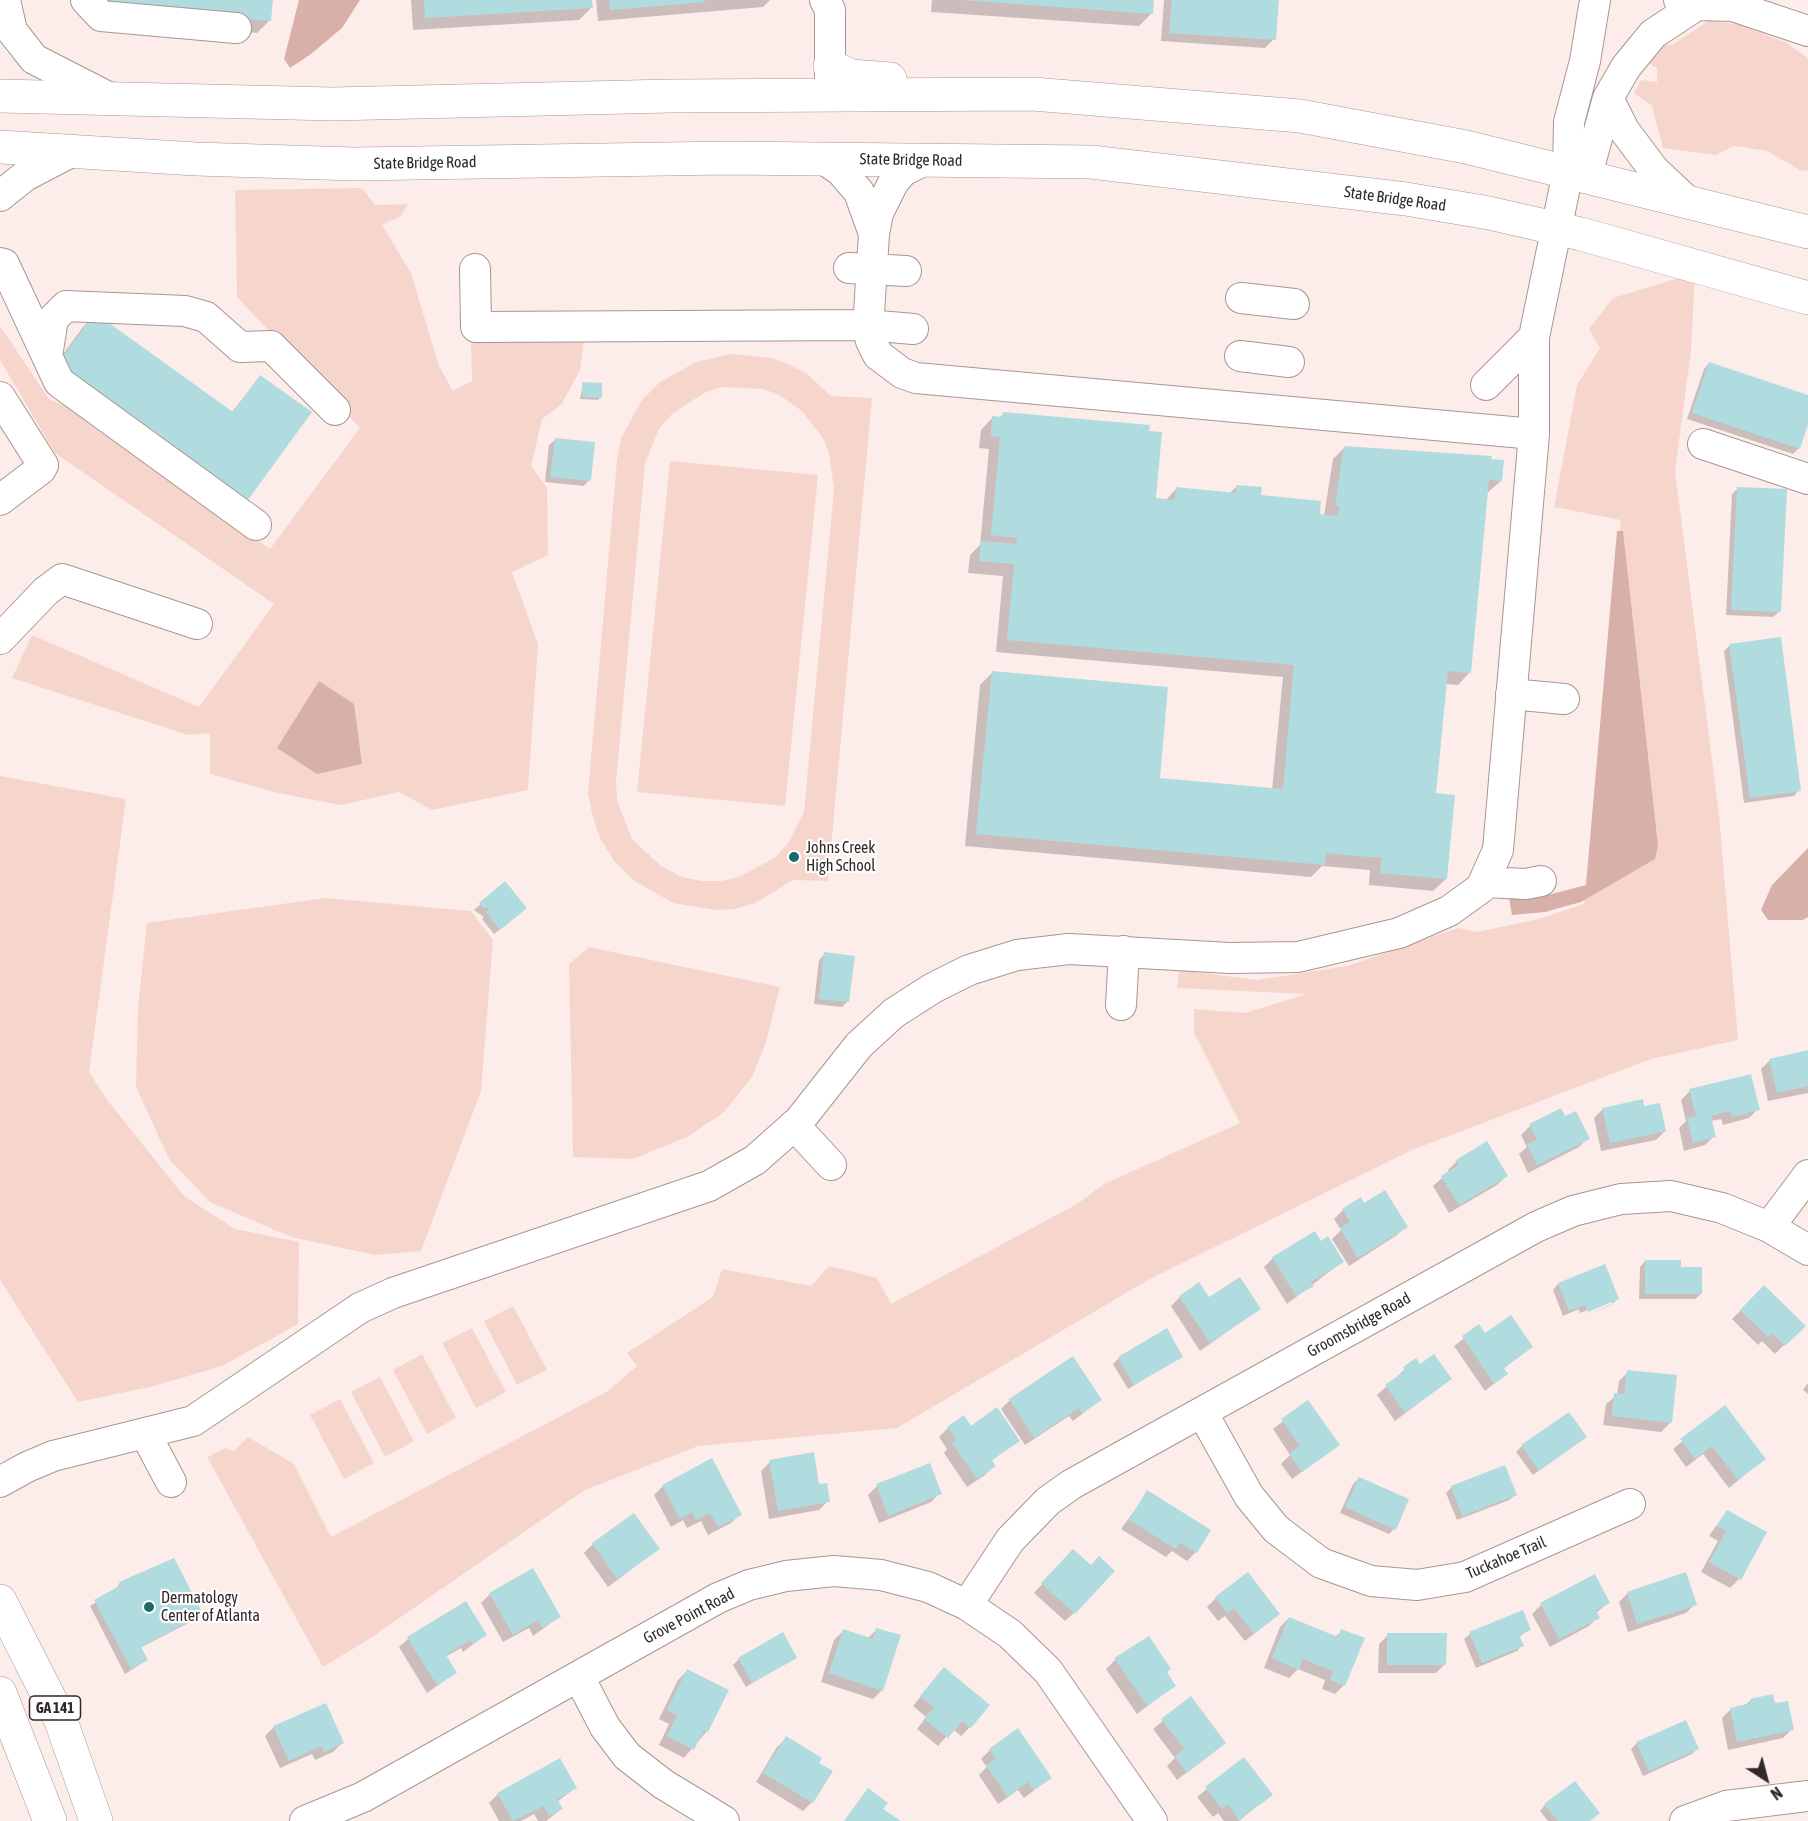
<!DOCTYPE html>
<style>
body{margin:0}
#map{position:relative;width:1808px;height:1821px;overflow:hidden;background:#fdedea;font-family:"Asap Condensed",sans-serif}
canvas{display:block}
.north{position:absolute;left:1736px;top:1749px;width:60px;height:60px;-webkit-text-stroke:4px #fefefe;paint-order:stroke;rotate:144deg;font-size:16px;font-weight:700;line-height:24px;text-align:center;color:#312928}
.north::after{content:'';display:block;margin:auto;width:21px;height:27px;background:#312928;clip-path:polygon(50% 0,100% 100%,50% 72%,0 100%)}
</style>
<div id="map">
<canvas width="1808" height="1821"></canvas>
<div class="north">N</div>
</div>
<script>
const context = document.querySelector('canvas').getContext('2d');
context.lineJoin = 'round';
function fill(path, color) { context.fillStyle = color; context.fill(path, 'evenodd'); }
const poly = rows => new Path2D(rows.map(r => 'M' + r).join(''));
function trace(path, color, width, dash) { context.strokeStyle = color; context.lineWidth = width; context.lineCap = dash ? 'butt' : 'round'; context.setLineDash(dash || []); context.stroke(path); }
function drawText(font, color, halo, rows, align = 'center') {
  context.font = font + ' "Asap Condensed",sans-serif'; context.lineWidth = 4.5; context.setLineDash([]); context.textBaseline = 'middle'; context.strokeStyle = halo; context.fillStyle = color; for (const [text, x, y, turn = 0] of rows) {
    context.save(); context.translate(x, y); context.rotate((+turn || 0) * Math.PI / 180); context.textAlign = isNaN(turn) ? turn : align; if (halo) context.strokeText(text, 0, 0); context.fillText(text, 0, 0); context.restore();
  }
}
fill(poly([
 [1708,21,1737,24,1785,42,1808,58,1808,171,1800,170,1767,151,1734,146,1716,155,1663,148,1652,106,1634,93,1641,80,1657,82,1657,68,1645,61,1658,45,1672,45],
 [362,188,375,205,408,204,401,216,382,225,411,273,439,366,453,391,472,381,471,343,584,339,580,370,561,405,542,419,531,466,547,488,548,555,512,572,538,644,528,790,432,810,399,792,341,805,278,793,210,774,210,733,188,735,12,678,32,635,199,707,274,604,55,453,0,360,0,326,49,399,68,407,270,549,360,428,237,297,235,190],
 [1695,273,1691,351,1675,471,1719,815,1738,1040,1651,1059,1412,1150,1148,1280,897,1428,698,1446,585,1490,366,1641,323,1667,207,1457,225,1448,234,1451,248,1437,294,1464,331,1537,608,1391,637,1366,627,1353,713,1297,722,1269,811,1286,829,1266,877,1278,891,1304,1077,1204,1104,1184,1240,1123,1194,1033,1194,1009,1245,1013,1306,994,1177,988,1179,970,1257,980,1347,966,1458,928,1477,932,1539,919,1584,904,1621,520,1554,507,1577,385,1600,348,1589,329,1613,298],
 [731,354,773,358,788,364,807,374,831,396,872,398,828,881,793,880,755,903,734,909,715,910,673,903,633,880,614,861,600,838,592,814,588,793,617,460,621,438,642,400,660,382,696,362],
 [721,387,762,389,778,394,802,411,823,438,829,453,834,489,804,812,788,843,776,857,739,877,722,881,702,881,682,877,661,866,632,839,617,801,616,782,645,463,659,429,672,414,704,393],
 [670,461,818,475,785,806,637,792],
 [0,776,126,799,89,1072,108,1101,184,1196,235,1229,299,1242,298,1324,222,1366,154,1386,78,1402,0,1280],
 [325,898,471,911,493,940,481,1091,421,1251,375,1255,291,1237,210,1202,169,1159,136,1087,138,1007,147,923],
 [589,947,780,987,765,1045,752,1077,723,1113,687,1137,633,1159,573,1157,569,964],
 [513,1306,547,1370,517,1385,484,1321],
 [472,1328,506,1392,476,1408,442,1343],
 [422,1354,456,1418,427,1434,393,1370],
 [380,1377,414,1441,385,1457,351,1392],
 [340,1399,374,1463,344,1479,310,1415]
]), '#f6d5cd');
fill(poly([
 [299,0,360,0,342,28,311,54,290,68,284,59],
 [1617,531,1623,531,1658,846,1655,859,1581,902,1545,912,1512,915,1509,898,1544,896,1586,885],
 [319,681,354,704,362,764,317,774,277,748],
 [1808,848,1808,917,1803,920,1768,920,1761,910,1772,885]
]), '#d7b1a9');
fill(poly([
 [101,0,271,0,270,20,257,33,100,21],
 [411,0,591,0,591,8,579,20,413,30],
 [596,0,770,0,763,7,598,21],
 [932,0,1152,0,1151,14,1139,26,931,12],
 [1164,0,1277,0,1274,39,1265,48,1161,41],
 [95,315,231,413,260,377,244,503,44,380,83,327],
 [1709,363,1808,396,1808,421,1799,448,1793,454,1687,419,1704,369],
 [583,383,600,398,598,400,580,399],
 [1003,414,1154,500,1165,501,1176,489,1229,494,1237,486,1260,497,1324,516,1333,459,1345,447,1501,481,1487,493,1470,672,1458,685,1445,684,1435,795,1446,879,1433,891,1369,885,1370,870,1322,866,1311,877,965,846,980,685,992,673,1158,780,1272,790,1283,677,996,652,1003,576,968,573,970,555,980,545,989,449,979,448,981,430,993,417,999,418],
 [555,440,589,480,584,486,545,482,549,445],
 [1738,488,1779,612,1773,617,1726,615,1732,494],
 [1730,645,1799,790,1794,796,1744,803,1724,651],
 [505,883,519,914,494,934,482,919,484,917,474,910],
 [825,954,848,1001,842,1007,814,1004,819,960],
 [1808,1052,1808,1093,1768,1101,1761,1069,1770,1060],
 [1690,1091,1758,1109,1749,1118,1723,1125,1721,1119,1711,1121,1714,1136,1705,1145,1684,1151,1679,1128,1686,1121,1681,1100],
 [1643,1108,1665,1131,1656,1140,1601,1151,1594,1118,1603,1109],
 [1564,1118,1588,1138,1579,1147,1528,1173,1519,1154,1527,1147,1521,1135,1530,1126],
 [1457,1161,1506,1176,1497,1185,1449,1213,1433,1186,1449,1172,1448,1170],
 [1364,1205,1406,1226,1397,1235,1349,1266,1332,1239,1341,1230,1334,1219,1343,1210],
 [1321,1243,1342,1262,1287,1304,1264,1267,1273,1258],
 [1645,1261,1679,1269,1701,1294,1695,1299,1639,1299,1640,1267],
 [1558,1284,1617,1299,1611,1305,1582,1317,1612,1304,1612,1300,1580,1313,1579,1309,1563,1316,1553,1290],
 [1764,1287,1803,1326,1775,1354,1762,1341,1758,1345,1732,1319],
 [1180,1297,1208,1300,1259,1309,1200,1351,1171,1306],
 [1479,1327,1485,1335,1531,1347,1503,1369,1506,1374,1485,1391,1454,1346],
 [1181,1356,1128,1389,1113,1364,1119,1358],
 [1415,1360,1420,1367,1450,1379,1395,1421,1377,1395],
 [1628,1372,1670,1423,1661,1432,1603,1425,1606,1404,1617,1395,1619,1381],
 [1808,1383,1808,1394,1803,1390],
 [1010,1400,1100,1400,1073,1421,1069,1416,1025,1445,1001,1409],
 [1308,1402,1338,1445,1292,1479,1281,1464,1290,1455,1273,1429],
 [1725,1407,1764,1459,1729,1488,1703,1454,1686,1467,1673,1449],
 [948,1428,971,1428,1018,1440,991,1461,994,1466,985,1475,967,1487,944,1453,947,1449,939,1437],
 [1585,1437,1533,1475,1516,1452,1522,1446],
 [770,1462,828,1501,819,1510,769,1519,761,1471],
 [1359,1478,1394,1529,1389,1534,1340,1513,1353,1484],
 [663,1486,740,1514,731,1523,708,1535,701,1521,687,1528,683,1520,671,1527,654,1495],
 [877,1486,940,1493,931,1502,879,1523,868,1495],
 [1452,1487,1515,1495,1509,1500,1457,1520,1446,1493],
 [1148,1492,1196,1552,1187,1561,1172,1551,1166,1557,1121,1529],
 [1727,1511,1739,1579,1730,1588,1701,1572,1718,1541,1709,1536],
 [593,1544,658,1549,608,1587,584,1553],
 [1064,1560,1074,1613,1065,1621,1034,1593],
 [532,1570,559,1617,533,1636,529,1628,503,1642,481,1603,490,1594],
 [1594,1576,1608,1603,1596,1613,1598,1617,1589,1626,1550,1647,1532,1614,1541,1605],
 [120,1583,202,1614,196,1619,140,1648,147,1660,125,1674,90,1606,115,1590],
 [1628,1593,1695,1604,1686,1613,1628,1632,1619,1602],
 [1216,1598,1278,1614,1245,1641,1225,1616,1218,1621,1207,1607],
 [1289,1618,1335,1637,1342,1631,1344,1685,1335,1694,1322,1689,1325,1680,1298,1669,1289,1678,1264,1668,1280,1627],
 [877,1629,882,1690,873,1699,821,1682,834,1640,843,1631,868,1638],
 [1529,1629,1519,1637,1522,1645,1517,1651,1476,1668,1464,1639,1470,1634],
 [485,1635,463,1652,461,1648,445,1657,455,1673,427,1693,399,1647,408,1639],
 [1388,1635,1445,1664,1436,1673,1378,1673,1379,1644],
 [795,1657,746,1687,733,1665,739,1659],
 [1115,1660,1165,1673,1174,1686,1137,1714,1106,1669],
 [687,1671,707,1731,684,1758,659,1745,669,1724,659,1719,678,1680],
 [936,1678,970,1727,961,1736,953,1729,938,1746,917,1729,926,1717,913,1706],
 [1191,1698,1224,1743,1177,1780,1167,1766,1175,1758,1153,1729],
 [1751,1700,1792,1729,1783,1738,1728,1750,1722,1718,1731,1709,1744,1706],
 [274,1727,342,1743,333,1752,315,1760,312,1754,280,1768,265,1736],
 [786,1738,812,1802,803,1811,756,1782,777,1747],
 [1637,1743,1697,1749,1692,1754,1643,1776,1631,1749],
 [990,1750,1050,1778,1024,1798,1018,1790,998,1804,979,1775,987,1767,981,1759],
 [1244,1759,1271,1794,1239,1821,1224,1821,1218,1813,1213,1817,1197,1797],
 [575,1788,557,1802,561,1809,546,1821,538,1821,534,1814,521,1821,499,1821,489,1803,498,1794],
 [1545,1805,1589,1821,1548,1821,1540,1811]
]), '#0003');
fill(poly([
 [112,0,273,0,271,21,111,9],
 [424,0,592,0,593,8,425,18],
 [609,0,705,0,705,2,610,10],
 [962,0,1154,0,1153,14],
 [1172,0,1279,0,1276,40,1169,33],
 [95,313,233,412,260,375,312,412,245,504,55,368],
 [1709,362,1808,395,1808,425,1800,449,1692,413],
 [582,382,602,383,602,398,582,397],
 [1003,412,1150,425,1149,431,1162,432,1156,498,1175,500,1176,487,1236,493,1236,485,1262,487,1261,495,1321,501,1320,514,1338,516,1339,506,1335,506,1344,446,1492,456,1491,459,1504,460,1502,481,1489,480,1471,673,1448,671,1436,793,1455,795,1447,879,1380,873,1382,858,1326,853,1325,865,976,834,992,671,1168,687,1160,778,1283,789,1294,665,1007,640,1014,564,979,561,981,541,1016,544,1017,538,991,535,1000,437,991,436,992,416,1002,417],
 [555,438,595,442,591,481,550,477],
 [1737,487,1787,489,1781,612,1731,610],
 [1781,637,1801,791,1750,798,1729,644],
 [505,881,527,908,500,930,486,912,489,910,486,907,484,909,479,903],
 [824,952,855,956,849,1002,819,999],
 [1808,1050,1808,1086,1777,1093,1769,1059],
 [1751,1074,1760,1110,1732,1117,1730,1111,1711,1116,1716,1137,1693,1143,1687,1118,1696,1116,1689,1089],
 [1643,1099,1644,1106,1660,1103,1666,1131,1610,1143,1602,1108],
 [1561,1108,1565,1116,1576,1111,1590,1139,1537,1165,1527,1144,1537,1140,1529,1124],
 [1487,1141,1508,1176,1459,1205,1441,1176,1459,1165,1456,1160],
 [1385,1190,1408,1227,1358,1258,1340,1228,1350,1222,1342,1209,1361,1197,1364,1203],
 [1315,1231,1321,1241,1328,1236,1344,1262,1311,1282,1314,1286,1296,1296,1272,1257],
 [1645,1260,1681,1260,1681,1267,1702,1267,1702,1294,1645,1294],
 [1605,1264,1619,1299,1588,1312,1585,1305,1569,1311,1558,1283],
 [1240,1277,1261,1309,1210,1343,1179,1296,1199,1282,1209,1297],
 [1764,1285,1806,1326,1785,1346,1772,1333,1768,1337,1740,1310],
 [1511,1315,1533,1347,1504,1368,1508,1374,1494,1384,1462,1336,1479,1324,1485,1333],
 [1167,1328,1183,1357,1134,1385,1118,1357],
 [1434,1354,1452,1379,1405,1413,1385,1385,1405,1371,1403,1367,1416,1358,1420,1364],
 [1073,1356,1102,1400,1082,1413,1079,1408,1034,1438,1009,1399],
 [1627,1370,1677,1375,1672,1423,1612,1416,1614,1393,1624,1394],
 [1308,1400,1340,1445,1302,1472,1289,1454,1300,1446,1281,1419],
 [1725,1405,1766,1459,1738,1480,1712,1446,1695,1459,1680,1439],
 [997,1407,1020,1441,992,1460,996,1466,977,1479,952,1443,956,1440,947,1427,964,1415,971,1426],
 [1569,1412,1587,1437,1539,1471,1521,1445],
 [814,1452,819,1484,827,1483,830,1502,778,1511,769,1460],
 [712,1458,742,1515,718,1527,710,1513,696,1520,692,1512,680,1519,662,1485],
 [930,1463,942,1494,888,1516,876,1484],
 [1505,1465,1517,1495,1462,1516,1451,1486],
 [1359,1477,1409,1499,1396,1530,1345,1507],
 [1147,1490,1211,1530,1197,1553,1181,1543,1176,1549,1129,1520],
 [1727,1510,1767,1532,1741,1580,1709,1562,1726,1531,1717,1526],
 [634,1513,660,1549,617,1579,592,1543],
 [1073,1549,1091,1565,1099,1556,1115,1571,1075,1614,1041,1583],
 [174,1558,203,1614,141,1647,148,1660,131,1669,94,1600,121,1585,119,1582],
 [533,1568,561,1617,542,1628,538,1620,513,1635,489,1593],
 [1248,1572,1280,1614,1254,1634,1234,1608,1227,1613,1215,1597],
 [1686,1572,1697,1605,1637,1624,1627,1592],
 [1595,1574,1610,1603,1596,1610,1600,1618,1559,1639,1540,1603],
 [466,1601,487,1635,473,1644,470,1640,446,1655,457,1673,437,1685,407,1637],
 [1523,1610,1531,1630,1519,1635,1524,1646,1482,1663,1469,1632],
 [1289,1617,1338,1637,1341,1629,1365,1638,1345,1686,1330,1680,1333,1671,1303,1659,1299,1670,1272,1658],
 [876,1628,901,1635,883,1691,829,1673,843,1629,873,1639],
 [783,1632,797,1658,752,1683,738,1658],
 [1387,1633,1447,1633,1446,1665,1387,1665],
 [1149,1636,1171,1669,1167,1672,1176,1686,1147,1706,1114,1658],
 [944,1667,990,1705,971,1728,962,1721,948,1738,924,1719,934,1707,920,1696],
 [687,1669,729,1690,708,1732,704,1730,694,1750,667,1736,677,1715,667,1710],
 [1773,1694,1775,1703,1788,1701,1794,1730,1737,1742,1730,1708,1751,1703,1750,1699],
 [1191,1696,1226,1743,1187,1773,1175,1756,1184,1749,1161,1719],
 [326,1703,344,1743,324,1752,321,1746,289,1761,273,1726],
 [1686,1720,1699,1749,1649,1771,1636,1742],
 [1018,1728,1052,1778,1034,1790,1028,1782,1008,1797,986,1765,996,1759,989,1749],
 [786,1736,822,1758,819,1763,833,1771,813,1803,763,1773],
 [1244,1757,1273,1795,1239,1820,1228,1805,1222,1809,1205,1787],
 [560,1758,577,1788,557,1799,563,1809,549,1816,544,1806,513,1821,497,1793],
 [1575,1781,1600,1813,1590,1821,1558,1821,1544,1804],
 [868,1788,888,1803,883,1809,901,1821,844,1821]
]), '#b0dcdf');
const minor = poly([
 [5,0,12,31,34,59,108,97],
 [86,0,101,16,236,28],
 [825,0,830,10,830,89],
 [1679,0,1697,5,1733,6,1808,31],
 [1608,98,1624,130,1654,170,1689,203],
 [825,160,841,171,859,192,874,234],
 [925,160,903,171,893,183,878,213,874,234,868,329,871,341,878,355,902,373,916,378,1534,434],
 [1568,172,1591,160,1608,98,1626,67,1653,34,1697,5],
 [0,196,25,176,71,152],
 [0,263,4,264,59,382,256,525],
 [849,268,906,271],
 [475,269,476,327,868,325,913,329],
 [1241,298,1294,304],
 [47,356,53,319,66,306,185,311,206,317,240,347,271,346,335,410],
 [1240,356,1289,362],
 [1486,385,1534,337],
 [0,397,43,465,41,469,0,500],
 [1703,444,1808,479],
 [0,639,46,591,62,579,197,624],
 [1511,694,1564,699],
 [1484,882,1526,884,1541,881],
 [1121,1005,1124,951],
 [794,1125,831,1165],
 [1769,1227,1808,1175],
 [1202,1412,1249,1496,1276,1529,1321,1563,1371,1581,1417,1585,1465,1577,1630,1504],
 [145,1433,171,1482],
 [0,1482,27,1467,53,1456,193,1421,360,1308,393,1293,709,1186,755,1160,799,1121,859,1045,894,1013,933,988,969,970,1017,955,1069,949,1230,958,1298,957,1399,933,1449,911,1481,888,1498,850,1534,434,1534,337,1568,172,1569,122,1585,61,1595,0],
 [967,1605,1010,1540,1048,1501,1072,1484,1536,1227,1573,1211,1621,1199,1671,1196,1722,1208,1769,1227,1808,1250],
 [579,1677,605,1727,627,1756,663,1784,724,1821],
 [305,1821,363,1797,718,1598,749,1585,786,1576,834,1571,881,1575,928,1587,967,1605,1010,1634,1048,1671,1152,1821],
 [1685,1821,1726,1806,1808,1796]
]);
const highway = poly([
 [830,66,851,76,890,79],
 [0,96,333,104,670,96,1033,94,1300,116,1466,147,1808,232],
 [0,147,196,159,355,164,728,158,1091,162,1406,199,1489,213,1581,234,1808,298],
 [0,1601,61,1721,96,1821],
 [0,1693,50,1821]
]);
trace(minor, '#a89692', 32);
trace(highway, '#a89692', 34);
trace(minor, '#fff', 30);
trace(highway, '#fff', 33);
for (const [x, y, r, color] of [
 [794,857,6,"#1b686d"],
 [149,1607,6,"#1b686d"]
]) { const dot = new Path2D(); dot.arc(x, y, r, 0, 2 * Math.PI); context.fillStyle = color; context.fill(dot); trace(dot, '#fefefe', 2); }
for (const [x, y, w] of [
 [55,1708,51]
]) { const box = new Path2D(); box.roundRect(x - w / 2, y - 12, w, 24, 4.5); context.fillStyle = '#fefefe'; context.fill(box); trace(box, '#312928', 1.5); }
drawText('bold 15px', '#312928', null, [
 ["GA 141",55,1708]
]);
drawText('16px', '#312928', '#fefefe', [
 ["State Bridge Road",911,160,1],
 ["State Bridge Road",425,163,-1],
 ["State Bridge Road",1395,199,8],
 ["Groomsbridge Road",1359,1325,-29],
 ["Tuckahoe Trail",1506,1558,-23],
 ["Grove Point Road",689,1616,-28]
]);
drawText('16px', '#312928', '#fefefe', [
 ["Johns Creek",806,848],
 ["High School",806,866],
 ["Dermatology",161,1598],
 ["Center of Atlanta",161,1616]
], 'left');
</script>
